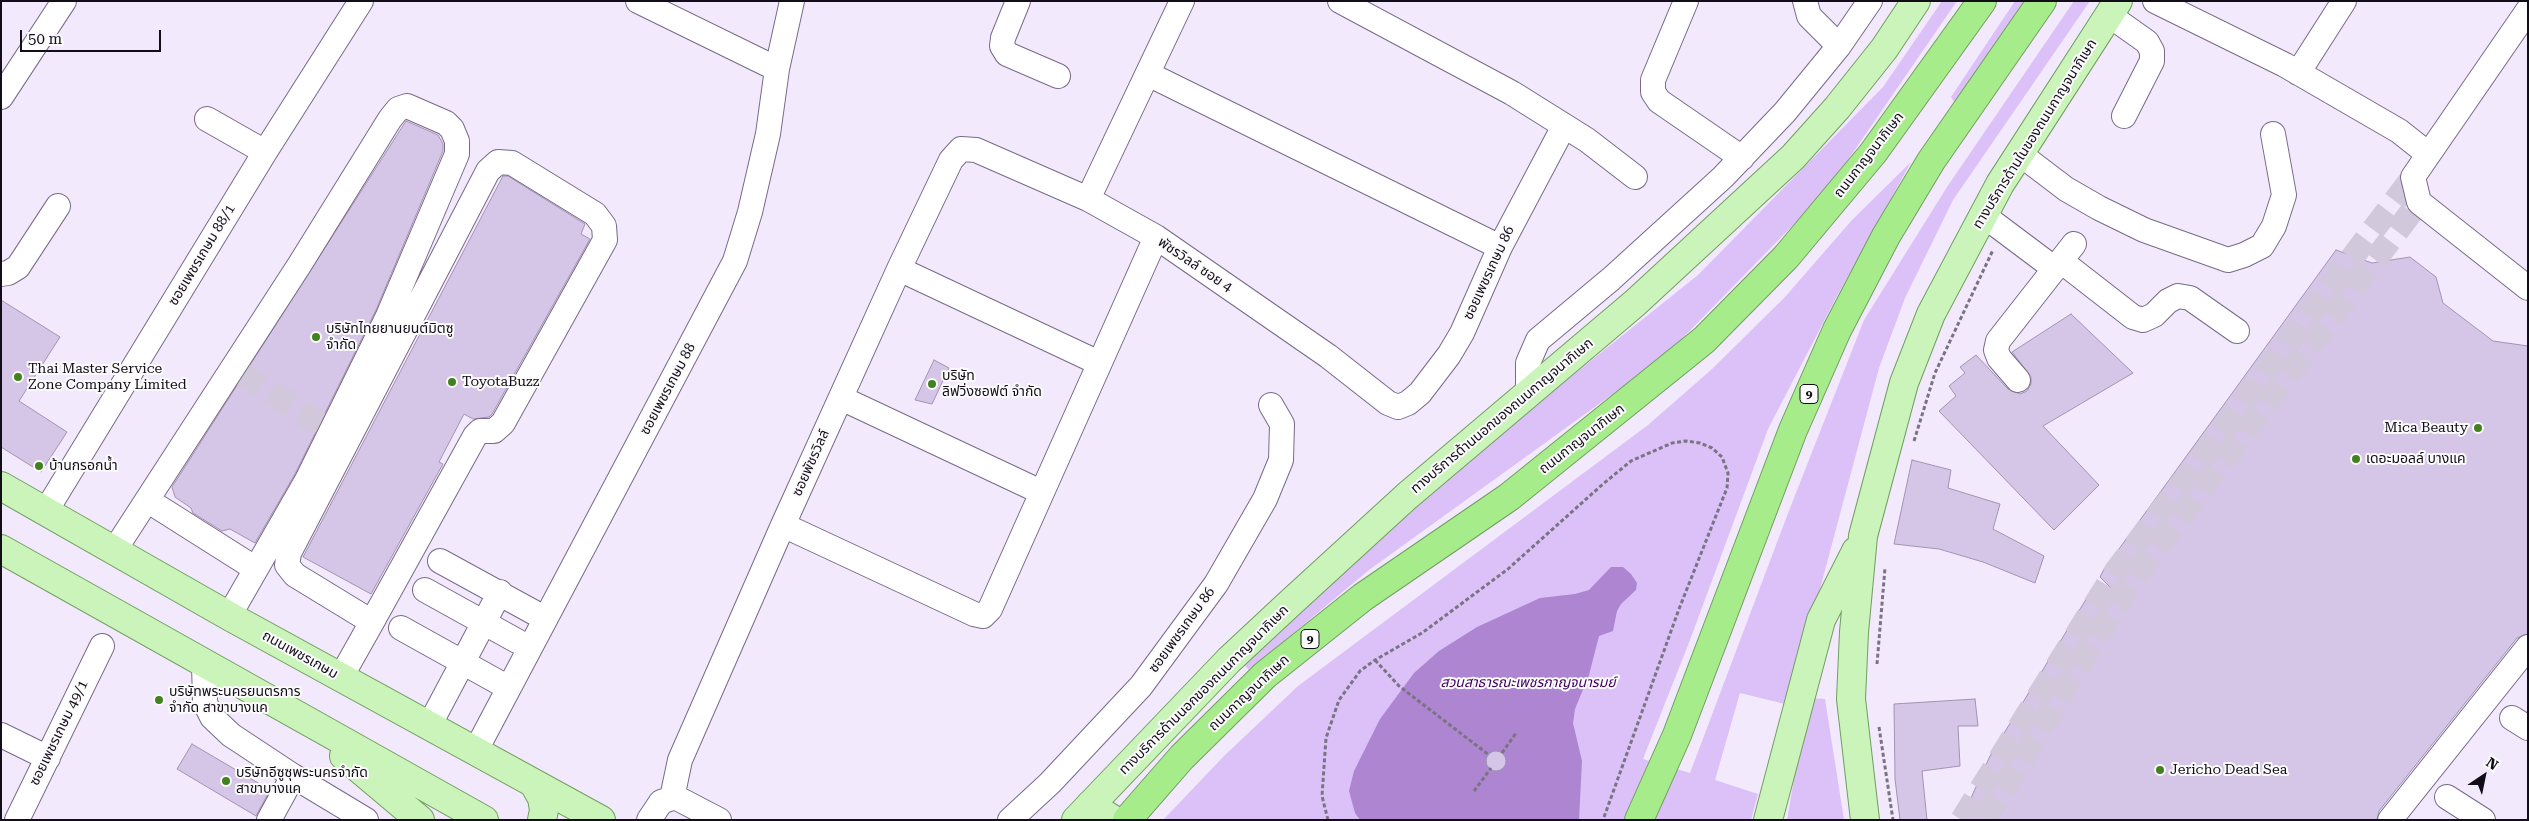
<!DOCTYPE html>
<meta charset="utf-8">
<style>
body{margin:0}
#map{position:relative;width:2529px;height:821px;overflow:hidden;background:#f3e9fd;font-family:"Roboto Serif",serif}
canvas{display:block}
.frame{position:absolute;inset:0;border:2px solid #130d19;pointer-events:none}
.north{position:absolute;left:2459px;top:751px;width:50px;height:50px;-webkit-text-stroke:4px #fbfbfb;paint-order:stroke;rotate:34deg;font-size:14px;font-weight:700;line-height:20px;text-align:center;color:#130d19}
.north::after{content:'';display:block;margin:auto;width:18px;height:22px;background:#130d19;clip-path:polygon(50% 0,100% 100%,50% 72%,0 100%)}
.scale{position:absolute;left:20px;top:30px;width:141px;height:22px;box-sizing:border-box;border:2px solid #130d19;border-top:0;padding-left:6px;font-size:15px;line-height:18px;white-space:nowrap;color:#130d19;-webkit-text-stroke:4px #fbfbfb;paint-order:stroke}
</style>
<div id="map">
<canvas width="2529" height="821"></canvas>
<div class="frame"></div>
<div class="north">N</div>
<div class="scale">50 m</div>
</div>
<script>
const context = document.querySelector('canvas').getContext('2d');
context.lineJoin = 'round';
function fill(path, color) { context.fillStyle = color; context.fill(path, 'evenodd'); }
const poly = rows => new Path2D(rows.map(r => 'M' + r).join(''));
function trace(path, color, width, dash) { context.strokeStyle = color; context.lineWidth = width; context.lineCap = dash ? 'butt' : 'round'; context.setLineDash(dash || []); context.stroke(path); }
function drawText(font, color, halo, rows, align = 'center') {
  context.font = font + ' "Roboto Serif","Noto Sans Thai",serif'; context.lineWidth = 4; context.setLineDash([]); context.textBaseline = 'middle'; context.strokeStyle = halo; context.fillStyle = color; for (const [text, x, y, turn = 0] of rows) {
    context.save(); context.translate(x, y); context.rotate((+turn || 0) * Math.PI / 180); context.textAlign = isNaN(turn) ? turn : align; if (halo) context.strokeText(text, 0, 0); context.fillText(text, 0, 0); context.restore();
  }
}
fill(poly([
 [1942,1,1957,1,1841,170,1801,217,1664,357,1369,570,1249,670,1240,660,1508,427,1698,275,1883,87],
 [2015,1,2024,1,1955,103,1951,97],
 [2074,1,2090,1,1953,200,1905,298,1879,368,1789,705,1740,693,1715,780,1758,794,1751,820,1163,820,1224,756,1298,686,1648,425,1712,369,1785,297,1852,220,1911,162,1836,298,1768,429,1690,640,1643,759,1690,773,1790,508,1864,320,1947,187],
 [1808,698,1825,699,1844,820,1787,820]
]), '#dcc0f8');
fill(poly([
 [1611,567,1623,567,1631,574,1637,583,1636,590,1621,604,1617,611,1613,631,1599,636,1589,675,1575,709,1573,723,1582,761,1579,820,1360,820,1355,813,1349,791,1354,771,1380,719,1414,673,1439,651,1477,627,1540,598,1575,594,1589,590]
]), '#ad85d1');
const building = poly([
 [406,121,438,135,443,144,443,151,376,310,295,474,255,543,230,529,222,531,193,513,191,508,175,497,172,487,406,121],
 [503,176,508,176,585,224,581,234,590,239,492,414,489,417,473,419,464,414,439,462,443,464,371,594,303,557,503,176],
 [2336,250,2372,263,2410,257,2436,277,2443,303,2493,341,2528,346,2528,634,2517,638,2379,811,2377,820,1961,820,1990,756,2096,583,2117,594,2100,577,2103,571,2336,250],
 [1,300,60,337,19,401,67,432,41,472,1,447,1,300],
 [2071,314,2133,373,2043,426,2099,485,2054,530,1939,411,1956,396,1949,386,1965,373,1960,367,1976,355,2008,389,2020,394,2027,391,2031,384,2031,377,2012,352,2071,314],
 [934,360,949,368,932,404,915,400,934,360],
 [1912,460,1951,470,1948,488,2000,504,1993,529,2044,556,2035,583,1983,562,1939,549,1894,544,1912,460],
 [1975,699,1978,726,1958,726,1960,766,1922,771,1927,820,1900,820,1895,779,1894,704,1975,699],
 [192,744,270,790,256,816,177,769,192,744],
 '1486 761a10 10 0 1 1 20 0a10 10 0 1 1-20 0Z'
]);
fill(building, '#d5c5e6');
trace(building, '#a393b3', 1);
trace(poly([
 [241,373,321,424],
 [1962,820,2116,571,2413,177],
 [1984,820,2129,584,2419,202]
]), '#d1c8db', 24, [24, 12]);
const minor = poly([
 [638,1,777,69],
 [1018,1,1003,38,1002,46,1007,54,1058,76],
 [1340,1,1512,93,1587,140,1635,177],
 [1686,1,1653,80,1653,92,1659,101,1742,158],
 [1805,1,1809,16,1839,46],
 [2155,1,2285,65,2399,131,2428,154],
 [2528,10,2413,177,2419,202,2528,288],
 [2109,15,2147,42,2152,51,2152,61,2124,116],
 [2298,73,2344,1],
 [1148,74,1500,247],
 [1,97,64,1],
 [207,119,265,152],
 [2020,154,2066,189,2099,208,2144,230,2228,260,2244,255,2262,246,2274,226,2284,195,2273,134],
 [1088,199,1182,1],
 [1983,215,2055,269],
 [2061,261,2133,317,2143,320,2154,315,2168,301,2178,296,2190,298,2237,331],
 [899,269,1099,363],
 [1,274,8,273,18,267,58,206],
 [2018,380,1999,358,1996,350,1998,341,2074,244],
 [1528,393,1528,363,1538,340,1611,279,1723,177,1785,112,1839,46,1870,1],
 [841,398,1041,492],
 [147,500,256,569],
 [46,511,265,152,361,1],
 [783,525,974,614,983,616,990,609,1156,237],
 [114,551,300,264,390,119,398,109,407,106,446,123,452,129,457,141,457,154,388,316,307,480,229,616],
 [440,561,535,613],
 [425,590,517,641],
 [401,628,498,682],
 [204,663,205,703,212,717,231,735,293,776,366,820],
 [341,677,372,622,475,436,480,431,494,431,503,423,605,240,604,226,595,214,512,163,498,162,488,171,289,553,287,565,295,575,372,622],
 [2512,718,2528,728],
 [429,726,500,592],
 [1,735,48,758],
 [475,752,735,261,750,212,768,134,777,69,792,1],
 [2447,797,2483,820],
 [672,798,680,760,783,525,899,269,951,160,961,149,976,150,1088,199,1156,237,1328,356,1388,403,1398,407,1408,403,1420,393,1449,355,1462,333,1500,247,1564,126],
 [17,820,102,646],
 [269,820,293,776],
 [649,820,661,802,675,797,719,820],
 [1010,820,1050,783,1141,686,1216,584,1265,499,1281,460,1282,424,1271,405],
 [2390,820,2528,647]
]);
const major = poly([
 [1,486,229,616,601,820],
 [1,549,484,820],
 [344,756,420,820],
 [534,784,542,798,544,810,542,820],
 [1090,805,1114,820],
 [1076,820,1229,660,1288,605,1407,496,1635,303,1793,157,1837,108,1884,49,1916,1],
 [1768,820,1821,620,1856,551],
 [1865,820,1851,699,1854,632,1863,536,1904,383,1931,314,2000,184,2118,1]
]);
const highway = poly([
 [1127,820,1182,757,1265,675,1363,597,1509,497,1704,340,1786,257,1873,153,1982,1],
 [1639,820,1677,735,1793,430,1837,330,1886,236,1931,161,2042,1]
]);
trace(minor, '#796a88', 26);
trace(major, '#739e62', 30);
trace(highway, '#739e62', 30);
trace(poly([
 [1914,441,1935,373,1993,250],
 [1375,660,1399,686,1489,755],
 [1877,664,1885,568],
 [1879,727,1893,820],
 [1502,753,1516,733],
 [1474,791,1491,768],
 [1328,820,1322,796,1326,738,1339,700,1360,671,1375,660,1422,633,1508,569,1603,484,1631,461,1672,443,1686,441,1700,443,1712,448,1722,457,1728,473,1727,488,1679,609,1603,820]
]), '#7a7382', 3, [4, 2.5]);
trace(minor, '#fff', 24);
trace(major, '#caf4b9', 28);
trace(highway, '#a7ec8a', 28);
for (const [x, y, r, color] of [
 [316,337,5,"#428120"],
 [18,377,5,"#428120"],
 [452,382,5,"#428120"],
 [932,384,5,"#428120"],
 [2478,428,5,"#428120"],
 [2356,459,5,"#428120"],
 [39,466,5,"#428120"],
 [159,700,5,"#428120"],
 [2160,770,5,"#428120"],
 [226,781,5,"#428120"]
]) { const dot = new Path2D(); dot.arc(x, y, r, 0, 2 * Math.PI); context.fillStyle = color; context.fill(dot); trace(dot, '#fbfbfb', 2); }
for (const [x, y, w] of [
 [1809,394,18],
 [1310,639,18]
]) { const box = new Path2D(); box.roundRect(x - w / 2, y - 9.5, w, 19, 4); context.fillStyle = '#fbfbfb'; context.fill(box); trace(box, '#130d19', 1); }
drawText('bold 12px', '#130d19', null, [
 ["9",1809,394],
 ["9",1310,639]
]);
drawText('14px', '#130d19', '#fbfbfb', [
 ["ทางบริการด้านในของถนนกาญจนาภิเษก",2035,134,-58],
 ["ถนนกาญจนาภิเษก",1869,155,-52],
 ["ซอยเพชรเกษม 88/1",202,255,-59],
 ["พัชรวิลล์ ซอย 4",1195,265,34],
 ["ซอยเพชรเกษม 86",1489,273,-65],
 ["ซอยเพชรเกษม 88",668,389,-62],
 ["ทางบริการด้านนอกของถนนกาญจนาภิเษก",1502,416,-40],
 ["ถนนกาญจนาภิเษก",1582,439,-38],
 ["ซอยพัชรวิลล์",811,463,-66],
 ["ซอยเพชรเกษม 86",1182,630,-54],
 ["ถนนเพชรเกษม",300,655,29],
 ["ทางบริการด้านนอกของถนนกาญจนาภิเษก",1204,690,-45],
 ["ถนนกาญจนาภิเษก",1249,693,-43],
 ["ซอยเพชรเกษม 49/1",59,733,-64]
]);
drawText('14px', '#130d19', '#fbfbfb', [
 ["บริษัทไทยยานยนต์มิตซู",326,329],
 ["จำกัด",326,345],
 ["Thai Master Service",28,369],
 ["Zone Company Limited",28,385],
 ["บริษัท",942,376],
 ["ลิฟวิ่งซอฟต์ จำกัด",942,392],
 ["ToyotaBuzz",462,382],
 ["Mica Beauty",2468,428,"right"],
 ["เดอะมอลล์ บางแค",2366,459],
 ["บ้านกรอกน้ำ",49,466],
 ["บริษัทพระนครยนตรการ",169,692],
 ["จำกัด สาขาบางแค",169,708],
 ["Jericho Dead Sea",2170,770],
 ["บริษัทอีซูซุพระนครจำกัด",236,773],
 ["สาขาบางแค",236,789]
], 'left');
drawText('italic 14px', '#3f0161', '#fbfbfb', [
 ["สวนสาธารณะเพชรกาญจนารมย์",1528,683]
]);
</script>
